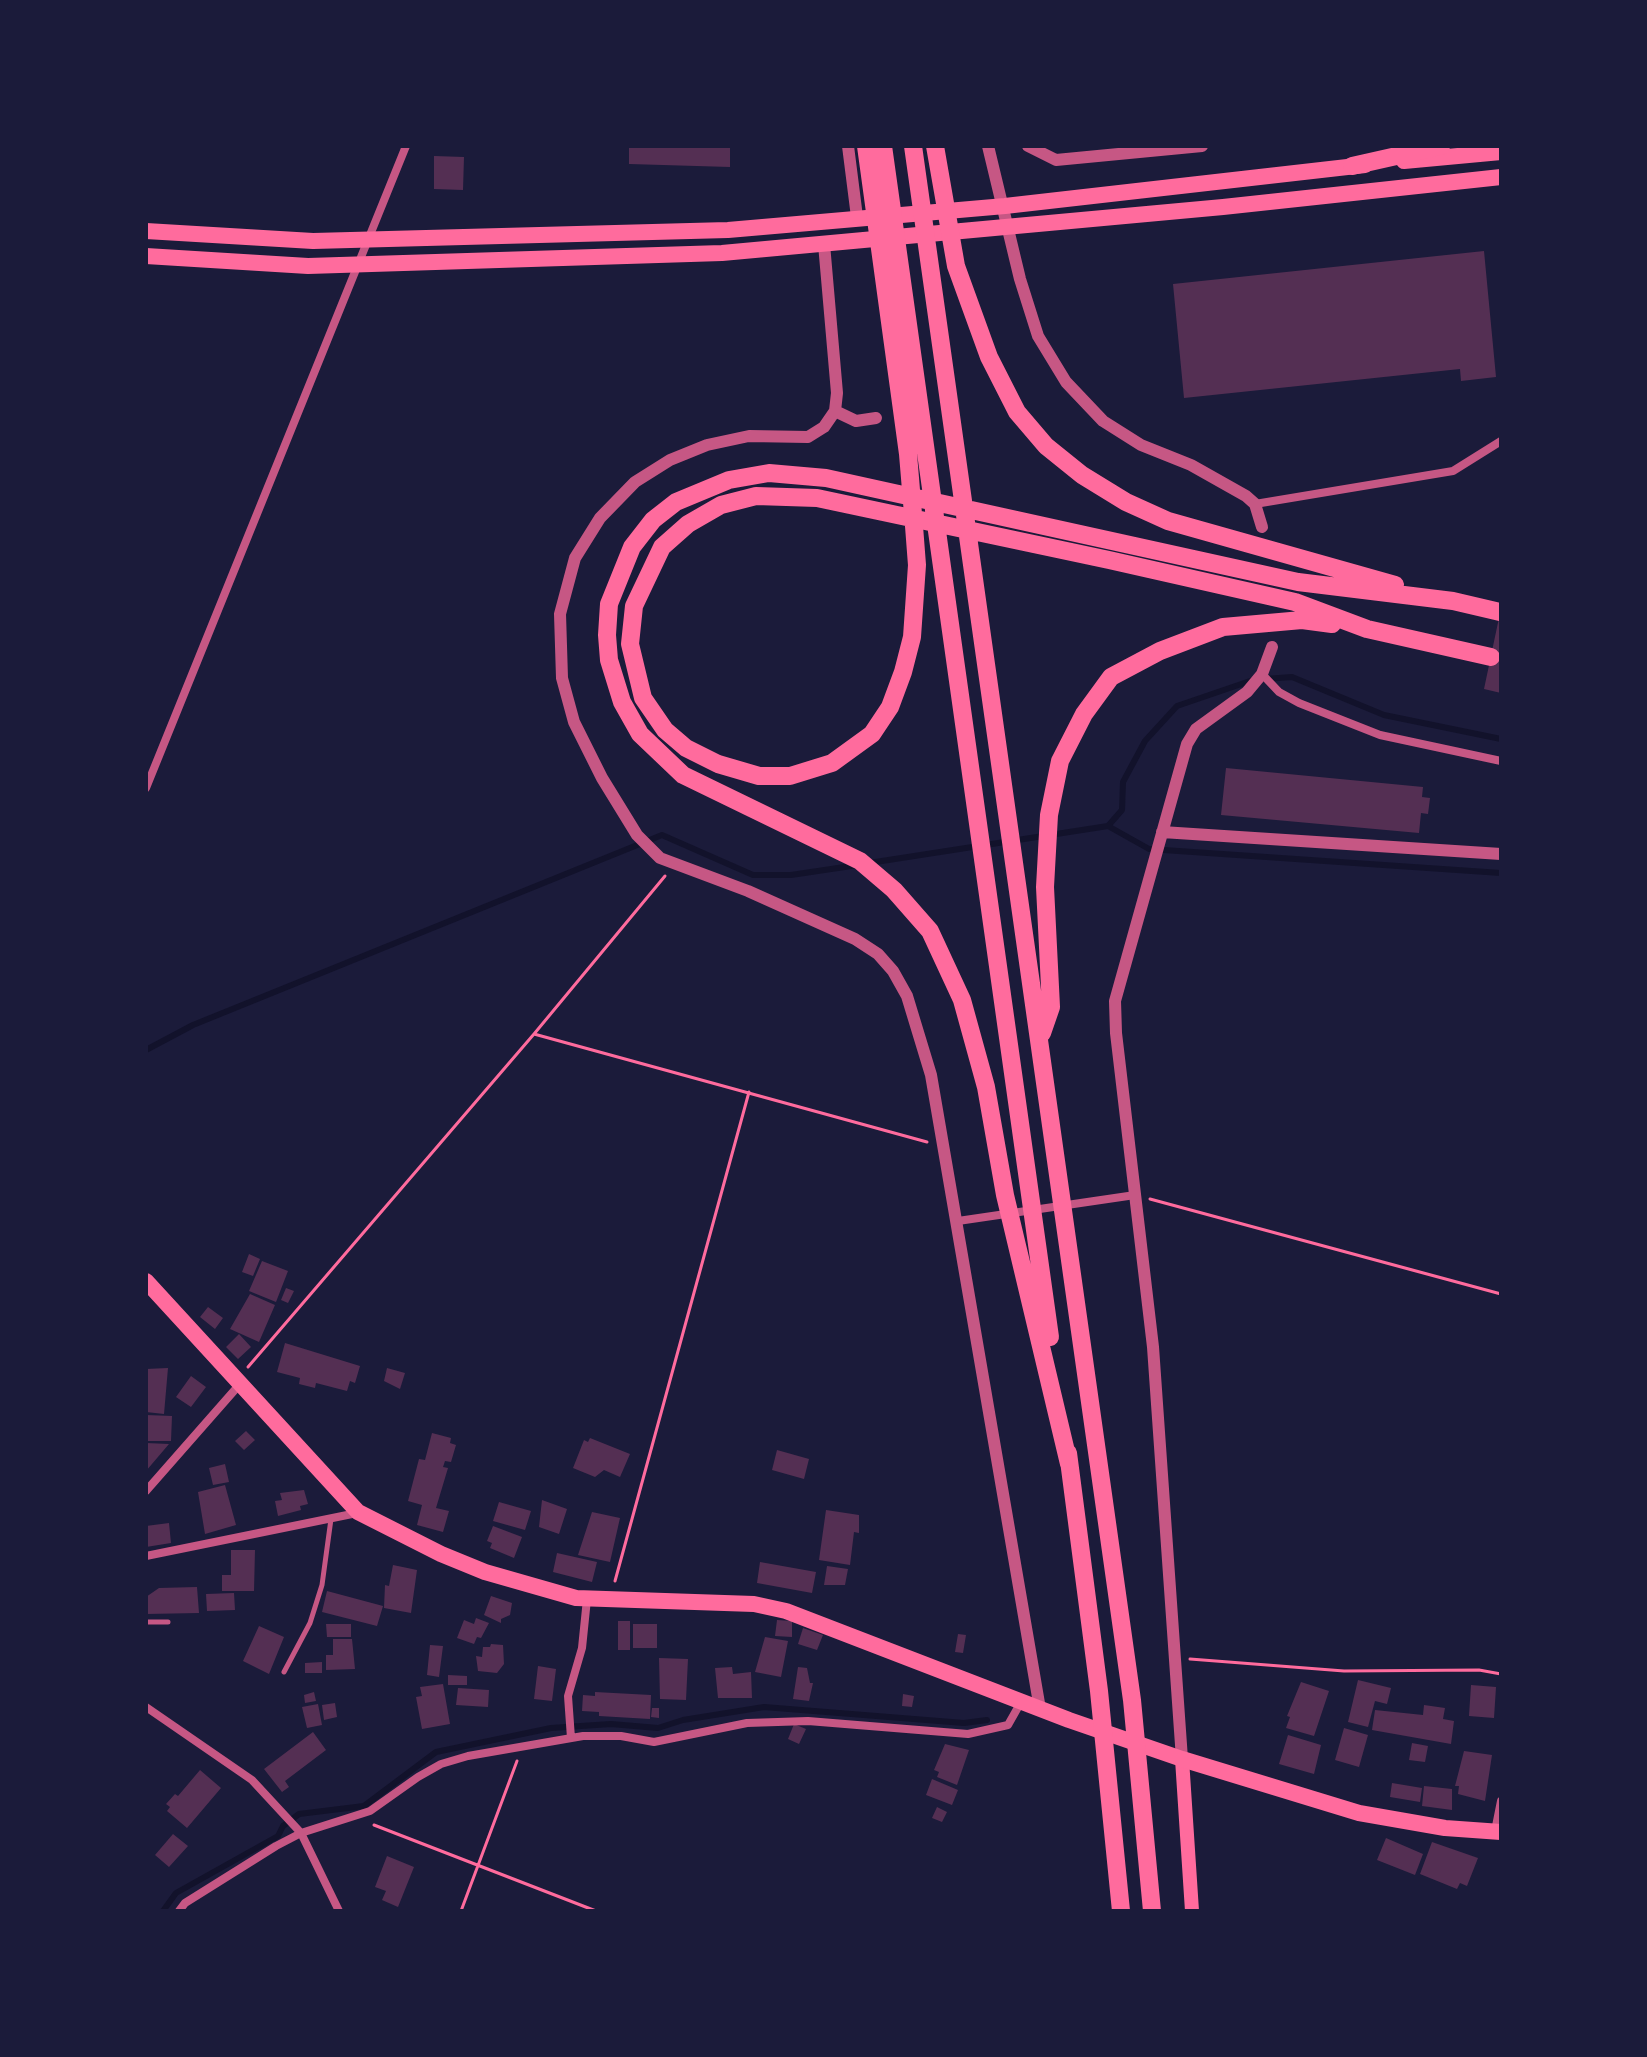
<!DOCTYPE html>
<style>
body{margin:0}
#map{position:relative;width:1647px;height:2057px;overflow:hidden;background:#1b1b3a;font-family:"Work Sans",sans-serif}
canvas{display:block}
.frame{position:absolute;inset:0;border:148px solid #1b1b3a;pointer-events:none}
</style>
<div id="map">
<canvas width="1647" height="2057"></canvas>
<div class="frame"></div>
</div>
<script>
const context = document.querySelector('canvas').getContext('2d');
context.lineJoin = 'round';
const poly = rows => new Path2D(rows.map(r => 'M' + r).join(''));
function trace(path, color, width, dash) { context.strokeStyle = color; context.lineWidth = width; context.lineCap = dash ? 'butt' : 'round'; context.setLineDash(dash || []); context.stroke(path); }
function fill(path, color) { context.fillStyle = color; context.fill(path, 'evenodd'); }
trace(poly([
 [1265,679,1292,677,1384,715,1501,739],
 [1108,826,1122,810,1123,782,1145,741,1177,706,1253,680],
 [869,863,1108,826,1149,849,1501,873],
 [146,1050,193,1025,662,835,753,875,791,875,858,865],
 [163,1911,176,1893,278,1836,283,1826,299,1814,364,1806,436,1752,551,1728,611,1724,658,1728,683,1720,764,1707,964,1723,987,1720]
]), '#12122b', 6);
fill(poly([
 [629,146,730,146,730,167,629,164],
 [434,156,464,157,463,190,434,189],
 [1484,251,1496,377,1461,381,1460,369,1184,398,1173,284],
 [1500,613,1501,613,1501,693,1484,689],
 [1226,768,1423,787,1422,797,1430,798,1428,814,1421,813,1419,833,1221,815],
 [249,1254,260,1259,253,1276,242,1272],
 [262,1261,288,1271,276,1302,249,1291],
 [286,1288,294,1291,288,1303,281,1300],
 [250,1294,275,1305,259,1342,230,1329],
 [208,1307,223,1318,215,1329,200,1317],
 [239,1334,251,1347,238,1359,226,1347],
 [285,1343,360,1366,355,1383,350,1381,347,1391,316,1383,315,1388,299,1384,300,1378,277,1372],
 [168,1368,164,1414,146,1412,146,1369],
 [387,1368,405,1373,400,1389,384,1381],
 [191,1376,206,1387,191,1407,176,1397],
 [146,1415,172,1416,171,1441,146,1441],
 [246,1431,255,1440,244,1450,235,1441],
 [432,1433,451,1438,450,1443,456,1445,451,1462,445,1461,443,1467,448,1468,436,1508,449,1511,443,1532,417,1525,422,1505,408,1501,419,1459,425,1460],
 [590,1438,630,1454,620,1477,604,1470,595,1477,573,1468,584,1440,588,1442],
 [146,1443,169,1444,146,1471],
 [777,1450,809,1459,804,1479,772,1470],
 [225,1464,229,1482,213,1485,209,1468],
 [225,1485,236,1525,205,1534,198,1492],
 [304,1490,308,1504,300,1506,301,1510,278,1516,275,1501,282,1500,280,1493],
 [542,1500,567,1509,559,1534,539,1527],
 [499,1502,531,1511,525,1530,493,1521],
 [826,1510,859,1515,859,1533,854,1532,850,1565,819,1560],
 [592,1512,620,1518,610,1562,578,1555],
 [169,1523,171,1543,146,1547,146,1526],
 [493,1526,522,1537,514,1558,490,1548,492,1543,487,1541],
 [231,1550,255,1550,254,1591,222,1591,222,1575,231,1575],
 [557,1553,597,1562,592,1582,553,1572],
 [760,1562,816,1572,812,1593,757,1583],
 [393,1565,417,1570,411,1613,384,1608,385,1585,389,1586],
 [827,1566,848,1569,845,1585,824,1585],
 [197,1587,199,1613,146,1614,146,1597,159,1588],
 [327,1591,383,1606,377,1626,322,1612],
 [234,1593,235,1610,207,1611,206,1594],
 [491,1596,512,1603,510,1615,501,1619,501,1623,484,1615],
 [476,1618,489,1623,481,1638,477,1637,474,1644,457,1638,464,1620,474,1624],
 [777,1620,792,1621,792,1637,775,1636],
 [618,1621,630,1621,630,1650,618,1650],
 [326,1624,351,1624,351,1637,327,1637],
 [633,1624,657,1624,657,1648,633,1648],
 [259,1626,284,1637,269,1674,243,1661],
 [803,1628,823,1635,817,1650,798,1644],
 [958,1634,966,1635,963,1653,955,1652],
 [765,1637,788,1641,781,1677,755,1672],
 [333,1639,352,1639,355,1669,326,1670,326,1655,333,1655],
 [491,1644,503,1645,504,1664,497,1673,478,1671,476,1656,482,1657,483,1647,490,1647],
 [430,1645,443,1646,439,1677,427,1675],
 [659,1658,688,1659,686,1700,660,1699],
 [322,1662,322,1673,305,1673,305,1663],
 [538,1666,556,1669,552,1701,534,1699],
 [732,1667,733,1674,751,1672,752,1698,718,1698,715,1668],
 [798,1667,807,1668,810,1683,813,1683,809,1701,793,1699],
 [448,1675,467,1676,467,1685,448,1685],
 [1358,1680,1391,1688,1387,1704,1375,1701,1368,1727,1348,1722],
 [1301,1682,1329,1691,1314,1736,1286,1728,1290,1717,1287,1716],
 [443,1684,450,1724,422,1729,416,1697,422,1696,420,1687],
 [1471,1685,1496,1687,1494,1718,1469,1716],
 [458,1688,489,1690,488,1707,456,1705],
 [314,1692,316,1701,305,1703,304,1695],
 [595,1692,651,1695,650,1719,599,1716,599,1712,582,1711,583,1695,595,1696],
 [903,1694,914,1696,912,1707,902,1706],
 [335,1703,337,1717,324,1720,322,1705],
 [318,1704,322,1725,307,1728,302,1707],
 [1424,1705,1445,1708,1443,1719,1454,1721,1451,1744,1372,1730,1375,1710,1423,1715],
 [652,1708,659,1708,659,1718,651,1717],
 [794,1724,806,1729,799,1744,788,1739],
 [1344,1728,1368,1735,1359,1767,1335,1760],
 [313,1732,326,1750,285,1781,289,1787,282,1792,264,1769],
 [1288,1735,1321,1745,1314,1774,1279,1764],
 [1412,1743,1428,1746,1425,1762,1409,1760],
 [945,1744,969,1750,957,1785,937,1777,939,1772,934,1770],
 [1464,1751,1492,1755,1485,1801,1458,1794,1459,1786,1455,1786],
 [200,1770,221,1788,187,1828,167,1811,170,1807,166,1804,175,1794,178,1796],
 [932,1779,958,1790,952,1805,926,1795],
 [1392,1783,1422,1788,1420,1802,1390,1797],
 [1424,1786,1452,1789,1452,1810,1422,1806],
 [937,1807,947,1812,942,1822,932,1818],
 [173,1834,188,1846,169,1867,155,1855],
 [1386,1838,1423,1854,1415,1875,1377,1860],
 [1432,1842,1478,1858,1467,1886,1460,1883,1457,1889,1420,1874],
 [387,1856,414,1867,398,1907,382,1900,386,1891,375,1887]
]), '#542f53');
trace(poly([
 [534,1034,927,1142],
 [1150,1199,1501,1294],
 [248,1367,534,1034,665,876],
 [615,1581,749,1092],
 [1190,1659,1344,1671,1479,1670,1501,1674],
 [374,1825,596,1911],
 [461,1911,517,1761]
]), '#ff6b9d', 3);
trace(poly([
 [146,1622,168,1622],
 [284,1672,310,1623,322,1585,331,1519]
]), '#c65784', 5);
trace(poly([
 [1255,504,1453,471,1501,441],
 [1262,674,1279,692,1299,703,1380,735,1501,761],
 [146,788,406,146],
 [958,1221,1135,1195],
 [146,1491,240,1384],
 [146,1556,357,1513],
 [146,1707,252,1780,301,1833,339,1911],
 [571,1738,568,1696,582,1648,587,1599],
 [1495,1831,1501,1801],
 [179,1911,185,1903,276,1846,301,1833,370,1811,418,1777,441,1764,468,1756,583,1736,621,1736,654,1742,747,1723,808,1721,968,1734,1008,1725,1021,1702]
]), '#c65784', 8);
trace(poly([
 [848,146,857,217],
 [988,146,1020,279,1038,336,1066,382,1103,421,1141,445,1191,465,1246,496,1255,504,1262,527],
 [1028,146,1056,160,1202,146],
 [824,244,837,393,835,411,824,427,808,437,749,436,707,445,670,460,635,482,600,518,575,558,560,614,562,678,574,722,602,778,637,835,660,858,748,891,855,939,878,954,893,971,907,996,931,1075,1040,1709],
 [835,411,856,421,876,418],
 [1162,832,1501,854],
 [1182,1759,1153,1347,1116,1033,1115,1001,1187,744,1196,729,1247,692,1262,674,1272,647]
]), '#c65784', 12);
trace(poly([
 [1182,1759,1192,1911]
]), '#ff6b9d', 14);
trace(poly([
 [146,1281,358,1512,441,1554,485,1572,576,1598,754,1604,786,1611,1069,1720,1182,1759,1359,1813,1445,1828,1501,1832]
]), '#ff6b9d', 16);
trace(poly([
 [1404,161,1501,152],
 [146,231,313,241,728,230,1005,206,1365,165],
 [146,256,308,266,722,253,1223,207,1501,177]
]), '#ff6b9d', 16);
trace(poly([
 [866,146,908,454,914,526,917,565,912,637,903,672,890,707,872,734,832,763,790,776,759,776,718,764,686,748,665,730,643,698,630,644,634,606,662,547,688,524,721,505,756,496,817,498,1109,560,1295,602,1367,629,1491,657],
 [883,146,1050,1337],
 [913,146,1132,1700,1152,1911],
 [935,146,956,266,989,357,1017,412,1046,446,1082,475,1126,502,1168,521,1395,585],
 [1352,166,1441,146],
 [1042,1033,1051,1007,1045,887,1049,815,1060,761,1084,714,1111,677,1160,651,1223,627,1302,620,1332,624],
 [1068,1453,1099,1691,1121,1911],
 [1069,1464,1005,1195,986,1087,962,1000,930,931,894,890,860,861,683,775,640,734,622,702,609,660,607,635,609,604,632,547,653,520,676,502,729,480,769,473,826,478,1298,582,1453,601,1500,612]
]), '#ff6b9d', 18);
</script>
